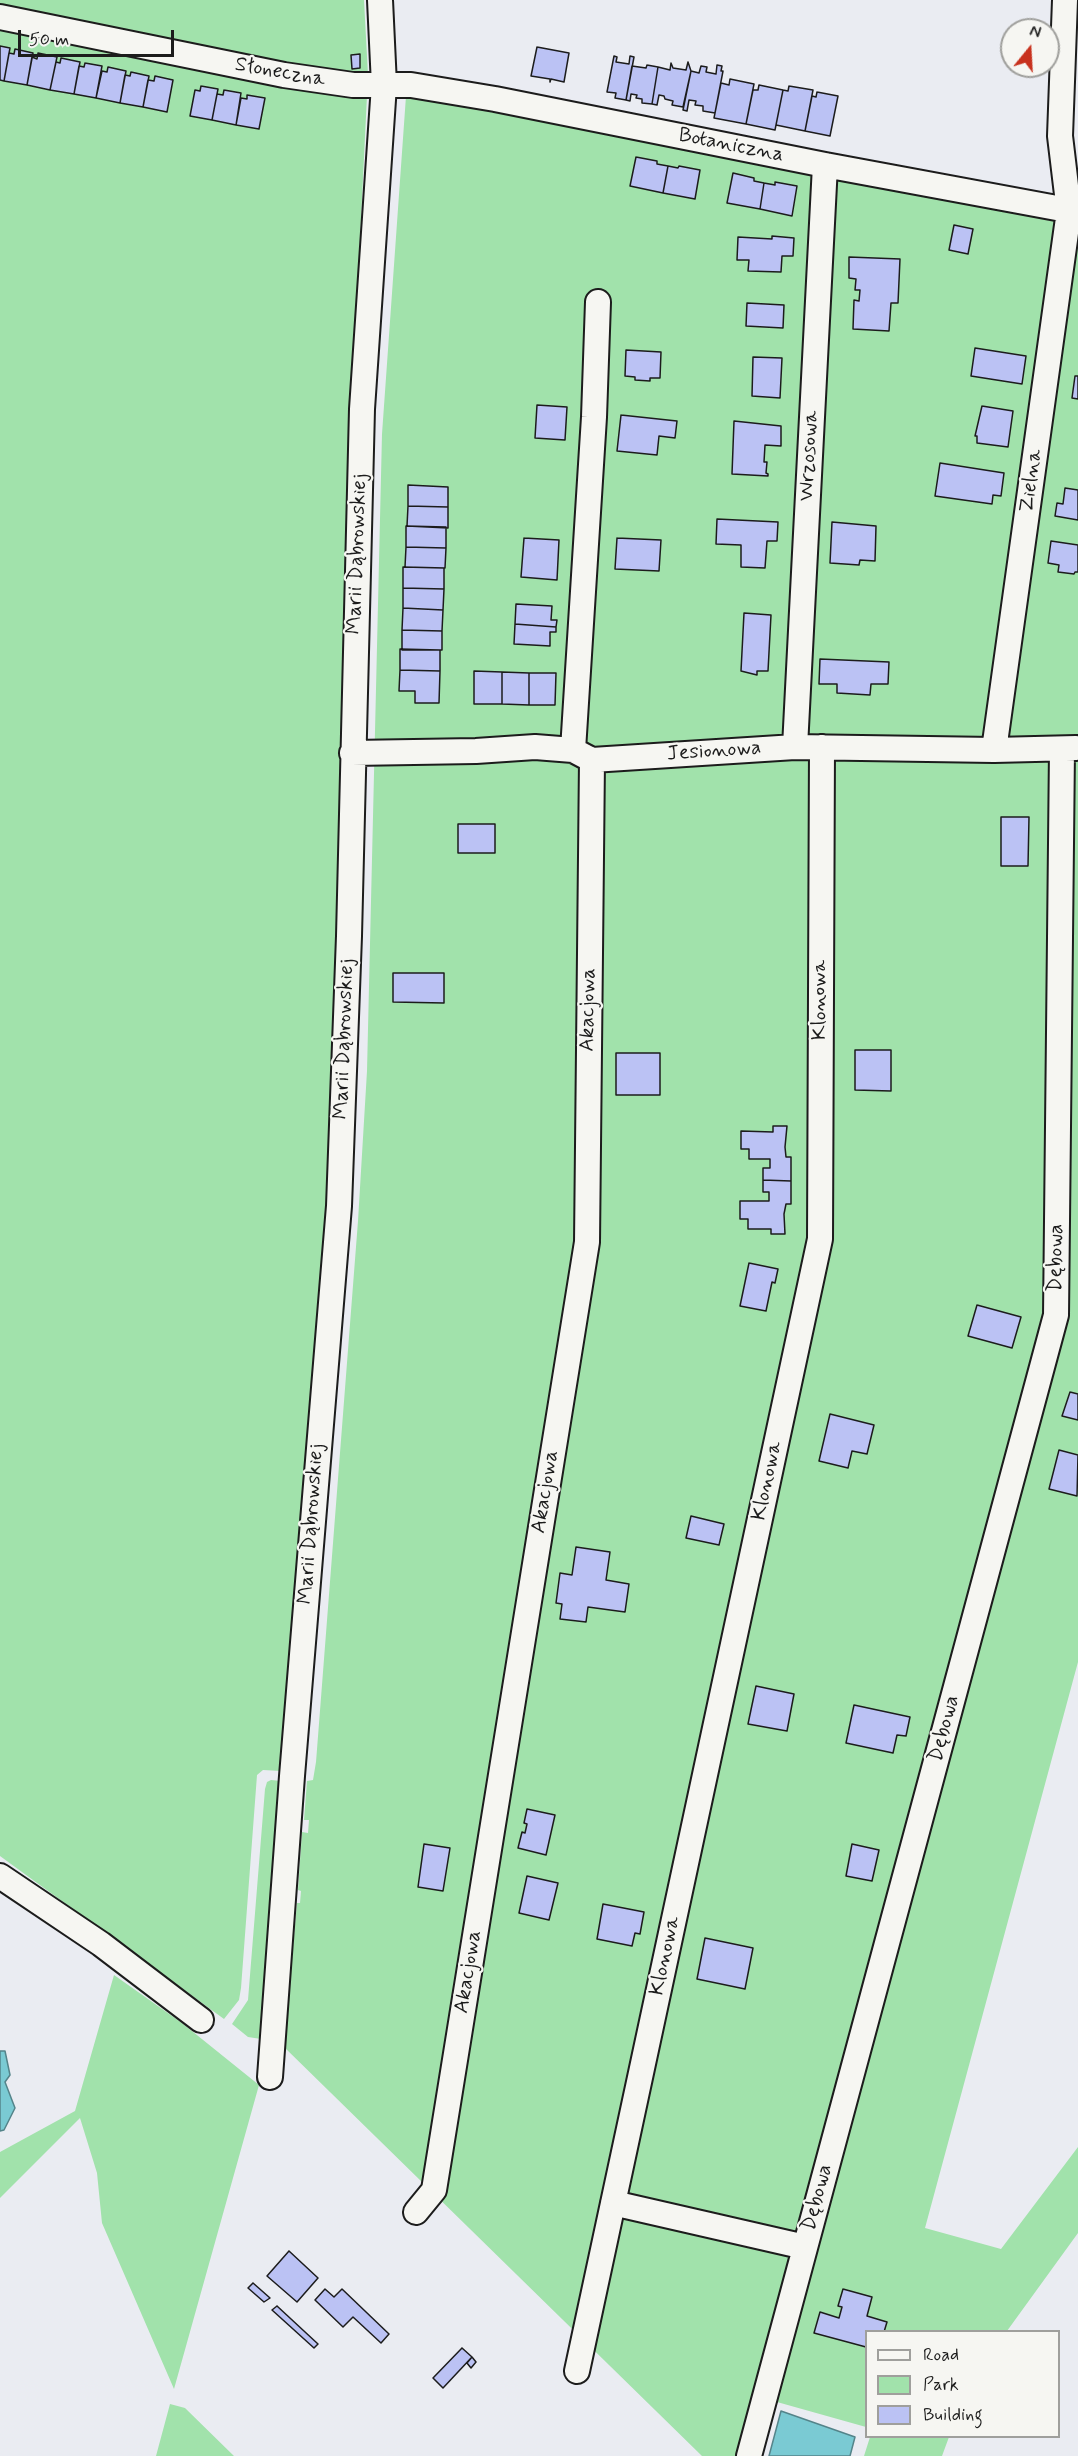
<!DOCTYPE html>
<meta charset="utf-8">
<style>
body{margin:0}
#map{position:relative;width:1078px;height:2456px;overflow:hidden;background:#eaecf2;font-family:Mynerve,sans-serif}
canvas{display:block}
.legend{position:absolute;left:865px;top:2330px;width:195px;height:108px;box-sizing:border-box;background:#f6f6f2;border:2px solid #9f9f9c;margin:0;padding:8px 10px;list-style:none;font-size:18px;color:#1c1c1c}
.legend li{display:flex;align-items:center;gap:12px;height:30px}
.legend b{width:30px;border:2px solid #9f9f9c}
.north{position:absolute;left:1000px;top:18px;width:60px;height:60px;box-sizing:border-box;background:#f6f6f2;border:2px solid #9f9f9c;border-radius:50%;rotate:18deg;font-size:16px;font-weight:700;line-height:24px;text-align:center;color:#1c1c1c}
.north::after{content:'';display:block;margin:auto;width:21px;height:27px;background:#c8321e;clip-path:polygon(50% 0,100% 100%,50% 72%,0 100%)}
.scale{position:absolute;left:18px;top:30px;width:156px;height:27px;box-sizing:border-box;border:3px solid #1c1c1c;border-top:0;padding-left:8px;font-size:18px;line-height:21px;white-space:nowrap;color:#1c1c1c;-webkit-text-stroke:4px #f6f6f2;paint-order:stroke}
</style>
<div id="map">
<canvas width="1078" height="2456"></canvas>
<ul class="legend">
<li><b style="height:8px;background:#f6f6f2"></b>Road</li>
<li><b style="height:16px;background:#a1e2ab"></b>Park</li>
<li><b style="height:16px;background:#bbc2f4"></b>Building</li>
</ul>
<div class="north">N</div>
<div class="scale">50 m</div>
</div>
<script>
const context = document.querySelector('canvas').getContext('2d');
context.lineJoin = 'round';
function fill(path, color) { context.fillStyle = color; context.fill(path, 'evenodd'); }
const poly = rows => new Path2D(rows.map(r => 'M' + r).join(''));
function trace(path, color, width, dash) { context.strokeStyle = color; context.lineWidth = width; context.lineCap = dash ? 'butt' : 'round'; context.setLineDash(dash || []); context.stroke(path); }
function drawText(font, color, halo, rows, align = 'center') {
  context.font = font + ' Mynerve,sans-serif'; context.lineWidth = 4.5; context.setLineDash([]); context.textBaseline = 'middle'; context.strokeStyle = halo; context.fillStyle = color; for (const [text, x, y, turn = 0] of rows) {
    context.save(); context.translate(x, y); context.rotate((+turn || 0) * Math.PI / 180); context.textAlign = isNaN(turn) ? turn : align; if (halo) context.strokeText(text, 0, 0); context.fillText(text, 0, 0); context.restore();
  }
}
fill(poly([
 [0,0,364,0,368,75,351,426,330,1162,281,1771,263,1770,257,1775,241,1988,239,2000,224,2019,0,1856],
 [406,96,432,98,1078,226,1078,1662,925,2228,1001,2249,1078,2147,1078,2233,1007,2331,866,2332,866,2427,777,2402,762,2456,702,2456,284,2047,297,1903,300,1903,301,1891,298,1890,302,1832,308,1833,309,1820,304,1820,307,1781,313,1780,316,1762,358,1221,367,1071,382,434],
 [271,1780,281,1781,261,2039,248,2037,232,2024,248,2000,265,1789,267,1782],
 [114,1975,182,2023,259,2085,174,2389,102,2223,97,2173,80,2118,0,2198,0,2152,75,2111],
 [170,2404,185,2408,234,2456,156,2456],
 [870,2437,870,2436,949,2437,942,2456,864,2456]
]), '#a1e2ab');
const water = poly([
 [0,2051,5,2051,10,2075,5,2082,15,2108,4,2130,0,2131,0,2051],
 [781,2411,855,2437,850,2456,769,2456,781,2411]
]);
fill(water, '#7acad3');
trace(water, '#54848a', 1.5);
const building = poly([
 [0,46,10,48,4,81,0,80,0,46],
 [537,47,569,53,564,82,551,79,550,82,550,79,531,76,537,47],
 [15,49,33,53,27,85,4,81,9,53,14,54,15,49],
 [38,53,57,57,50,90,27,85,32,57,37,59,38,53],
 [360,54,360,68,352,69,351,55,360,54],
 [614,56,617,57,616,62,629,64,630,56,634,57,626,100,615,98,616,93,607,92,614,56],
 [61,58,80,62,74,94,50,90,56,62,60,63,61,58],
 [688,62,691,71,683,107,672,105,673,101,665,99,664,96,659,95,657,105,652,104,658,67,670,70,671,63,673,68,686,70,688,62],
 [85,63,102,66,96,98,74,94,79,66,84,67,85,63],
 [647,65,658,67,652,104,642,103,642,99,636,98,637,95,631,94,630,101,626,100,632,66,646,68,647,65],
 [717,65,722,66,721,71,723,71,715,113,703,111,703,106,695,105,696,101,689,100,687,111,683,110,691,71,699,73,701,66,707,67,706,72,716,74,717,65],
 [108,67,126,71,120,103,96,98,102,71,107,72,108,67],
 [131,72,149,76,143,107,120,103,125,75,130,76,131,72],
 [155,76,173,80,167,112,143,107,148,80,154,81,155,76],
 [730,79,754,84,746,124,714,118,721,83,729,85,730,79],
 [759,85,783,90,775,130,746,124,753,90,758,90,759,85],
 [201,86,218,89,212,120,190,116,195,90,200,91,201,86],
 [789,86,813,90,805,131,776,125,783,90,788,91,789,86],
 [224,90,241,93,236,125,212,120,217,94,223,95,224,90],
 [817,92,838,96,830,136,805,131,812,96,816,97,817,92],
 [247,95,265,98,259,129,236,125,241,98,247,99,247,95],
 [636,157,657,161,657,164,668,166,663,193,630,186,636,157],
 [668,166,678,168,679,166,700,170,695,199,663,193,668,166],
 [733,173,754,178,754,181,764,183,760,209,727,203,733,173],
 [775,182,797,186,792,216,760,209,764,183,775,185,775,182],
 [954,225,973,229,968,254,949,250,954,225],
 [772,236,794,238,793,256,782,256,781,272,748,271,749,260,737,260,738,237,772,239,772,236],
 [849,257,900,259,898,303,891,303,889,331,853,329,854,300,859,301,860,290,855,290,856,279,849,278,849,257],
 [747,303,784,305,783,328,746,326,747,303],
 [975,348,1026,356,1022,384,971,376,975,348],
 [626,350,661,352,660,378,650,378,650,381,635,380,635,377,625,376,626,350],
 [753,357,782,358,780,398,752,396,753,357],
 [1075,376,1078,376,1078,399,1072,398,1075,376],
 [537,405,567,407,565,440,535,438,537,405],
 [982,406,1013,411,1008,447,977,443,977,436,975,436,982,406],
 [621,415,677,421,675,438,659,436,657,455,617,451,621,415],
 [734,421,781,426,781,446,765,445,764,462,767,462,766,473,768,474,768,476,732,474,734,421],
 [940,463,1004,473,1001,496,993,495,992,504,935,496,940,463],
 [408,485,448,487,448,507,408,506,408,485],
 [1065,488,1078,490,1078,520,1055,516,1057,503,1063,504,1065,488],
 [408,506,448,507,448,528,407,526,408,506],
 [717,519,778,522,777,541,767,541,765,568,741,567,741,545,716,544,717,519],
 [832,522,876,526,875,561,860,560,859,565,830,563,832,522],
 [406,526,446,527,446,548,406,547,406,526],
 [524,538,559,540,557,580,521,577,524,538],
 [617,538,661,540,659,571,615,569,617,538],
 [1051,541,1078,545,1078,572,1075,572,1074,574,1058,572,1059,565,1048,563,1051,541],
 [406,547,446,548,445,568,405,567,406,547],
 [403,567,444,568,444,589,403,588,403,567],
 [403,588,444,589,443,610,403,608,403,588],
 [516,604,552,606,551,620,557,620,556,627,515,624,516,604],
 [403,608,443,610,442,631,402,630,403,608],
 [744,613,771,615,768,671,757,671,757,675,741,671,744,613],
 [515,624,556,627,556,632,550,632,550,646,514,644,515,624],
 [402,630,442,631,442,650,402,650,402,630],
 [400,649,440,650,440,671,400,670,400,649],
 [820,659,889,662,888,684,871,684,870,695,837,693,837,684,819,684,820,659],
 [400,670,440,671,439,703,415,703,415,691,399,691,400,670],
 [474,671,502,672,502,704,474,704,474,671],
 [502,672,529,673,529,705,502,704,502,672],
 [529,673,556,673,555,705,529,705,529,673],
 [1001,817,1029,817,1028,866,1001,866,1001,817],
 [458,824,495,824,495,853,458,853,458,824],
 [393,973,444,973,444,1003,393,1002,393,973],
 [855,1050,891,1050,891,1091,855,1090,855,1050],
 [616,1053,660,1053,660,1095,616,1095,616,1053],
 [773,1126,787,1126,785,1147,786,1157,791,1157,791,1181,763,1180,763,1168,770,1168,770,1159,749,1159,749,1149,741,1149,741,1131,773,1132,773,1126],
 [763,1180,791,1181,791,1204,786,1204,784,1214,785,1234,771,1234,771,1229,748,1229,748,1219,740,1219,740,1201,769,1201,769,1192,763,1192,763,1180],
 [749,1263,778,1269,775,1283,772,1282,766,1311,740,1306,749,1263],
 [977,1305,1021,1317,1012,1348,968,1336,977,1305],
 [1070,1392,1078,1394,1078,1420,1062,1416,1070,1392],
 [830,1414,874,1425,867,1454,852,1451,848,1468,819,1461,830,1414],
 [1059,1450,1078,1455,1077,1496,1049,1489,1059,1450],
 [691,1516,724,1524,719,1545,686,1538,691,1516],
 [576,1547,610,1552,606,1580,629,1584,625,1612,588,1607,586,1622,560,1619,562,1604,556,1603,560,1573,572,1575,576,1547],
 [756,1686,794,1694,787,1731,748,1724,756,1686],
 [854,1705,910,1717,906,1736,897,1735,893,1753,846,1743,854,1705],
 [527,1809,555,1815,546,1855,518,1848,522,1832,525,1833,527,1824,524,1823,527,1809],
 [424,1844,450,1848,443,1891,418,1887,424,1844],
 [852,1844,879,1850,872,1881,846,1876,852,1844],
 [527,1876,558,1883,549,1920,519,1913,527,1876],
 [603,1904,644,1912,640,1934,635,1933,632,1946,597,1939,603,1904],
 [705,1938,753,1948,745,1989,697,1979,705,1938],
 [289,2251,318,2278,297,2302,267,2276,289,2251],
 [253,2283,270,2298,264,2302,248,2288,253,2283],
 [325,2289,334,2297,342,2289,389,2334,381,2343,353,2317,343,2327,315,2300,325,2289],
 [843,2289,872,2297,867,2316,887,2322,884,2332,866,2332,866,2347,814,2333,820,2312,839,2318,842,2307,838,2306,843,2289],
 [277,2306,318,2344,314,2348,272,2310,277,2306],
 [462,2348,472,2357,443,2388,433,2378,462,2348],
 [472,2357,476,2362,471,2368,467,2363,472,2357]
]);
fill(building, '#bbc2f4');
trace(building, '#1c1c1c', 1.5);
const minor = poly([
 [0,17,284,75,353,85,411,85,495,99,825,165,1078,212],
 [795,747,825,165],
 [573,750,594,417,598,302],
 [994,750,1069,211,1060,136,1065,0],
 [352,753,476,751,535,747,573,750,592,760,795,747,994,750,1076,748],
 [0,1876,101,1944,201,2020],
 [270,2077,292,1776,339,1206,349,936,362,409,384,85,380,0],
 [613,2203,805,2247],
 [416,2212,434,2190,587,1242,592,760],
 [577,2371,820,1239,822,747],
 [749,2456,1056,1315,1062,749]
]);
trace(minor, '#1c1c1c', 28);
trace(minor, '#f6f6f2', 24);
drawText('21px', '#1c1c1c', '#f6f6f2', [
 ["Słoneczna",280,73,10],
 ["Botaniczna",731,146,11],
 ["Wrzosowa",810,456,-87],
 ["Zielna",1032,481,-82],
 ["Marii Dąbrowskiej",358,554,-88],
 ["Jesionowa",714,752,-4],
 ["Klonowa",821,1000,-90],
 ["Akacjowa",589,1010,-89],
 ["Marii Dąbrowskiej",345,1039,-88],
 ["Dębowa",1057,1258,-89],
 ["Klonowa",768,1481,-78],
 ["Akacjowa",546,1492,-81],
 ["Marii Dąbrowskiej",312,1524,-86],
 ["Dębowa",945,1729,-75],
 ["Klonowa",666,1956,-78],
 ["Akacjowa",469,1972,-81],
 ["Dębowa",818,2198,-75]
]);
</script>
